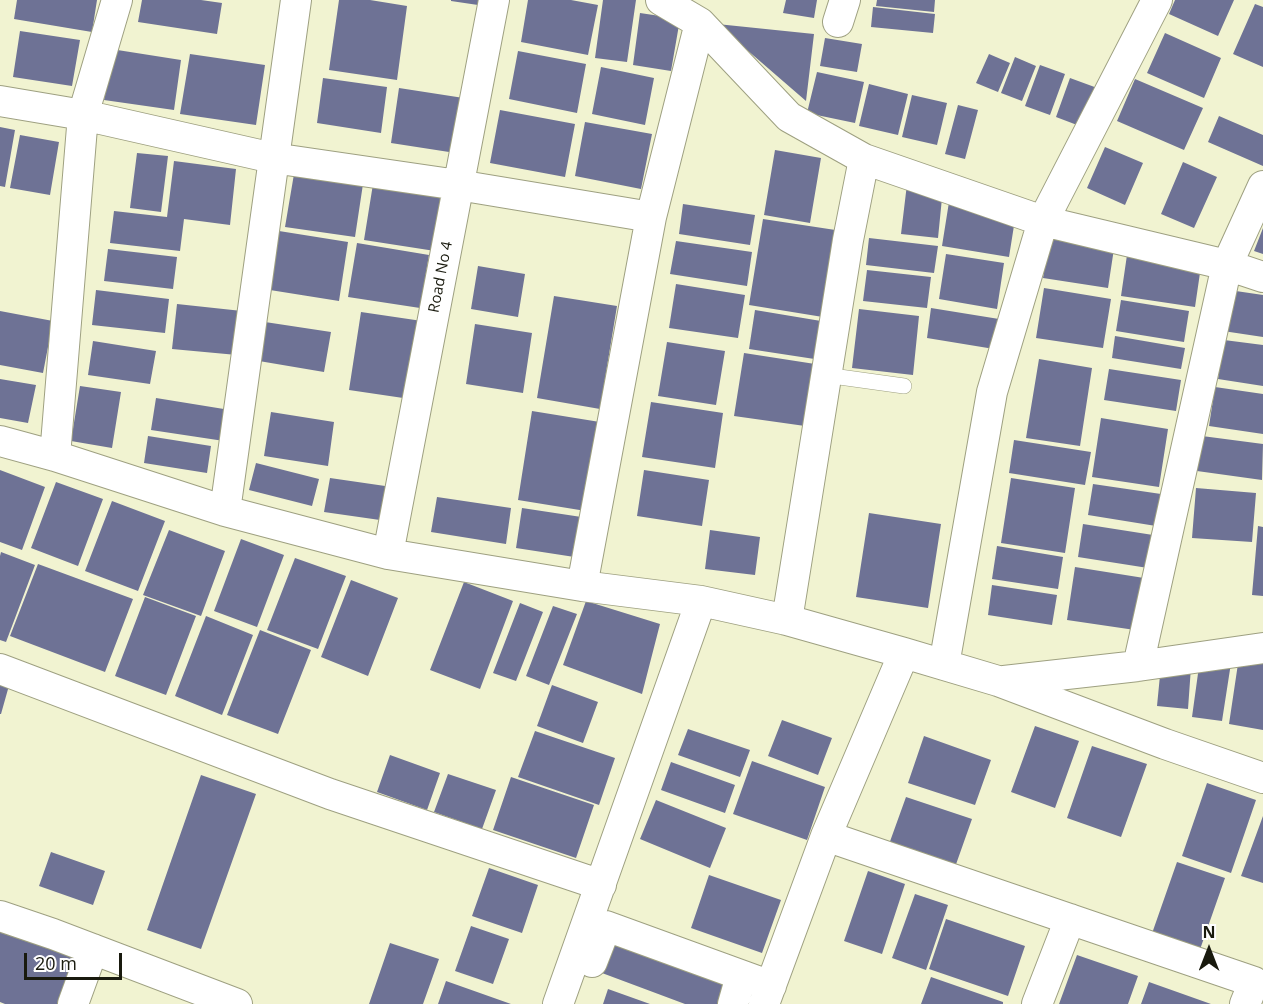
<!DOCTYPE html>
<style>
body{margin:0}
#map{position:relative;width:1263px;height:1004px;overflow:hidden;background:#f1f3d1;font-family:"Open Sans",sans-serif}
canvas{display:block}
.north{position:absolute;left:1179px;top:920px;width:60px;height:60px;-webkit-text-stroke:4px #fff;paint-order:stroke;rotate:0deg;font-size:16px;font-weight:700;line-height:24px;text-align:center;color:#191a0e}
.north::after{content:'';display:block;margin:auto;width:21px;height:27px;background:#191a0e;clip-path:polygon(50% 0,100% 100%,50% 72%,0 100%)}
.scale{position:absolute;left:24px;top:953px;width:98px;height:27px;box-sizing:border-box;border:3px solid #191a0e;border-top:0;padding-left:8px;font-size:18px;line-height:21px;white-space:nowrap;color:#191a0e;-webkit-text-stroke:4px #fff;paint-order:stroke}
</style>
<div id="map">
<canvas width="1263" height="1004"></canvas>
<div class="north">N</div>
<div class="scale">20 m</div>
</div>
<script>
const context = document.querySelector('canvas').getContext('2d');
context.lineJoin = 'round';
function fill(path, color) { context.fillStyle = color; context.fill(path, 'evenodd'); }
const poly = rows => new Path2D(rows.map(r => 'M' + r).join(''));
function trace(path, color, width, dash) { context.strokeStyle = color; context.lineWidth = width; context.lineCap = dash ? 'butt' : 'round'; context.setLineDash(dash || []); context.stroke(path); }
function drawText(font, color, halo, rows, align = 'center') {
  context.font = font + ' "Open Sans",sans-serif'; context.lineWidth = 4.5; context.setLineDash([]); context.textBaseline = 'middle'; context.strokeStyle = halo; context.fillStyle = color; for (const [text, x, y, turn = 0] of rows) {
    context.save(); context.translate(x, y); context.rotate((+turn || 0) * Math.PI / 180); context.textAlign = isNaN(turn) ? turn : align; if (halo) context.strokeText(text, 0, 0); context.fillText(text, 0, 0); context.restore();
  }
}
fill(poly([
 [17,0,97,0,92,32,14,19],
 [142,0,201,0,222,3,217,34,138,22],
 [339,0,370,0,407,6,397,80,329,70],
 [451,0,479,0,478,5,451,1],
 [528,0,571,0,598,5,588,55,521,42],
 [603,0,636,0,627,62,595,58],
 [786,0,817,0,814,18,783,13],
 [877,0,935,0,934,12,876,6],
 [1175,0,1234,0,1218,36,1169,14],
 [1255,4,1263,7,1263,67,1233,54],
 [873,7,935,14,933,33,871,27],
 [640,13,680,19,671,71,633,65],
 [717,24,814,34,806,101],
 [20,31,80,40,72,86,13,77],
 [1165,33,1221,58,1204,98,1147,73],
 [825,38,862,44,857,72,820,66],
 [111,49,181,60,174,110,104,100],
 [518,51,586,64,577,113,509,99],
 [190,54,265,65,256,125,180,114],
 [989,54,1010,63,998,92,976,83],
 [1015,57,1036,66,1022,101,1001,93],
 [1040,65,1065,74,1050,115,1025,106],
 [601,67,654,78,645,125,592,114],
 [817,72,864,82,855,123,807,113],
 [323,78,387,87,381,133,317,123],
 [1070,78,1100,89,1085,128,1056,117],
 [1135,79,1203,108,1184,150,1117,121],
 [869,84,908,94,898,135,859,126],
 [399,88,470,99,462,154,391,143],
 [912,95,947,103,937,145,902,137],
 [958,105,978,110,965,159,945,154],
 [500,110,575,124,565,177,490,163],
 [1219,116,1263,135,1263,166,1208,142],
 [585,122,652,134,641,189,575,176],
 [0,127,15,130,5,187,0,186],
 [20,135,59,142,50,195,10,188],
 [1105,147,1143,163,1125,205,1087,188],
 [775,150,821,158,810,223,764,215],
 [137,153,168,156,161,212,130,208],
 [174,161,236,169,230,225,184,219,180,251,110,243,114,211,167,217],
 [1183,162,1217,177,1194,228,1161,214],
 [294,174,363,184,355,237,285,227],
 [373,184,444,195,435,251,364,240],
 [907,184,943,188,938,238,901,234],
 [949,202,1016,213,1009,257,942,246],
 [683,204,755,215,750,245,679,234],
 [763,219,842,231,829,318,749,305],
 [1263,228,1263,254,1254,251],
 [279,231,348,242,339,301,270,290],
 [1050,232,1115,242,1108,288,1043,278],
 [869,238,938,246,934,273,866,265],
 [676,241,752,252,747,286,670,274],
 [357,243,429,255,420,308,348,297],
 [108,249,177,257,173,289,104,281],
 [946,254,1004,263,997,309,939,299],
 [1127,255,1201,266,1195,307,1121,296],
 [478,266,525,274,518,317,471,309],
 [867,270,931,277,927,308,863,301],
 [676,284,745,295,738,338,669,328],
 [1044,288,1111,299,1103,348,1036,338],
 [96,290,169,299,165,333,92,325],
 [1229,290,1263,295,1263,337,1223,331],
 [554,296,617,306,600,409,537,398],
 [1121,300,1189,311,1184,342,1116,331],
 [177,304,242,311,237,355,172,349],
 [931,308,999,319,994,349,927,338],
 [859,309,919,316,913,375,852,368],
 [755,310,827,322,821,360,749,349],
 [0,311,53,321,43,373,0,365],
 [361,312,422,321,410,399,349,390],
 [265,322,331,332,324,372,259,361],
 [475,324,532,333,523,393,466,384],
 [1115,336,1185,348,1181,369,1112,358],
 [1224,340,1263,345,1263,386,1218,379],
 [93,341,156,351,150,384,88,375],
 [667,342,725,351,716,405,658,396],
 [744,353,815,364,805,426,734,416],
 [1039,359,1092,368,1080,446,1026,438],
 [1109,369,1181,380,1176,411,1104,400],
 [0,379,36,385,28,423,0,418],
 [80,386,121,392,112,448,71,441],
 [1215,387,1263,394,1263,434,1209,426],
 [156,398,230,410,224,441,151,430],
 [651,402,723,413,715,468,642,457],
 [532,411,606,423,592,512,518,500],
 [271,412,334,422,328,466,264,456],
 [1101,418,1168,429,1159,487,1092,477],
 [148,436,211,446,207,473,144,463],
 [1202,436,1263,444,1262,480,1197,471],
 [1014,440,1091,452,1085,485,1009,473],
 [256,463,319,479,312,506,249,490],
 [0,470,45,487,22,550,0,542],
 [644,470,709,480,702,526,637,516],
 [330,478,392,487,387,521,324,512],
 [1011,478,1075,488,1065,553,1001,543],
 [56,482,103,499,78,566,31,548],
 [1093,484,1161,494,1156,526,1088,515],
 [1196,488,1256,493,1252,542,1192,538],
 [437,497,511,508,506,544,431,532],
 [112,501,165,521,138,591,85,571],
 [522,508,588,518,581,558,516,548],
 [869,513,941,524,928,608,856,597],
 [1083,524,1153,535,1148,568,1078,557],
 [1258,526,1263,527,1263,596,1252,595],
 [169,530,225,551,201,616,143,595],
 [710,530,760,537,755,575,705,569],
 [241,539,284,555,257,627,214,611],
 [997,546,1063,557,1058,589,992,579],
 [1,552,35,565,6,642,0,640,0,556],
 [295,558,346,576,318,649,267,630],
 [38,564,133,599,105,672,10,636],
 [1075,567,1144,578,1135,630,1067,620],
 [351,580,398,598,368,676,321,657],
 [464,582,513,601,480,689,430,670],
 [992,585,1057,595,1052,625,988,615],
 [145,597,196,616,166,695,115,676],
 [586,601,660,624,642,694,563,665],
 [520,603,543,612,516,681,493,673],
 [553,606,577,614,549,685,526,676],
 [206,616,253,635,222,715,175,696],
 [260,630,311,650,278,734,227,715],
 [1239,657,1263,661,1263,730,1229,724],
 [1200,659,1231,663,1222,721,1192,717],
 [1161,665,1191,667,1188,709,1157,706],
 [0,679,10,682,1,714,0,714],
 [552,685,598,702,583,743,537,726],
 [782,720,832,738,818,775,768,756],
 [1035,726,1079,741,1055,808,1011,792],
 [688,729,750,750,740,777,678,755],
 [535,731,615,758,599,805,518,777],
 [924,736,991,760,975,805,908,783],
 [1092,746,1147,764,1121,837,1067,818],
 [390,755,440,773,427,810,377,792],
 [752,761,825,787,807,840,733,814],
 [671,762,735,785,725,813,661,790],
 [448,774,496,790,482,829,434,812],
 [201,775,256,794,201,949,147,930],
 [511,777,594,805,576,858,493,830],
 [1207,783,1256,800,1231,873,1182,856],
 [906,797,972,819,954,870,888,847],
 [656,800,726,828,710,868,640,839],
 [1263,816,1263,883,1241,876],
 [51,852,105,871,93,905,39,886],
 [1177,862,1225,878,1197,958,1149,942],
 [489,868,538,885,522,933,472,916],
 [868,871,905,884,882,954,844,941],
 [709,875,781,900,762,953,691,928],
 [915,894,948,905,926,970,892,958],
 [946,919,1025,946,1008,996,929,969],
 [471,926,509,939,493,984,455,971],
 [0,932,74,957,57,1004,5,1004,0,1002],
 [615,938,731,981,722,1004,685,1004,602,973],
 [390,943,439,959,423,1004,369,1004],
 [1077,955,1138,976,1128,1004,1059,1004],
 [931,977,1003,1002,1003,1004,921,1004],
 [446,981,511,1004,438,1004],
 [1149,982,1211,1004,1141,1004],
 [608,989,650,1004,603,1004]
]), '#6e7295');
const lane = poly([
 [825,375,904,386]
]);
const street = poly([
 [661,0,700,23,789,117,864,159,1043,221,1227,265,1263,277],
 [838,22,845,0],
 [0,101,83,115,273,158,458,185,651,217],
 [0,441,55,456,225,511,388,554,582,586,701,601,787,620,904,653,998,681,1165,744,1263,778],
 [55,456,83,115,117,0],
 [225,511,296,0],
 [388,554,494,0],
 [582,586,651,217,700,23],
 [787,620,848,240,864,159],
 [944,665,992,392,1043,221,1157,0],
 [1138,666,1227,265,1263,186],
 [0,669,330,794,601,885],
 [1004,681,1138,666,1263,648],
 [826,836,1254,982,1245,1004],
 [0,916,53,934,237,1004],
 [592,962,606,926,771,986],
 [73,1004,93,949],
 [558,1004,701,601],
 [733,1004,741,976],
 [764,1004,826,836,904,653],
 [1037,1004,1070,919]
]);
trace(lane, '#9ea081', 16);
trace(street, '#9ea081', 32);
trace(lane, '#fff', 15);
trace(street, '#fff', 30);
drawText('15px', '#191a0e', '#fff', [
 ["Road No 4",441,277,-79]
]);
</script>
